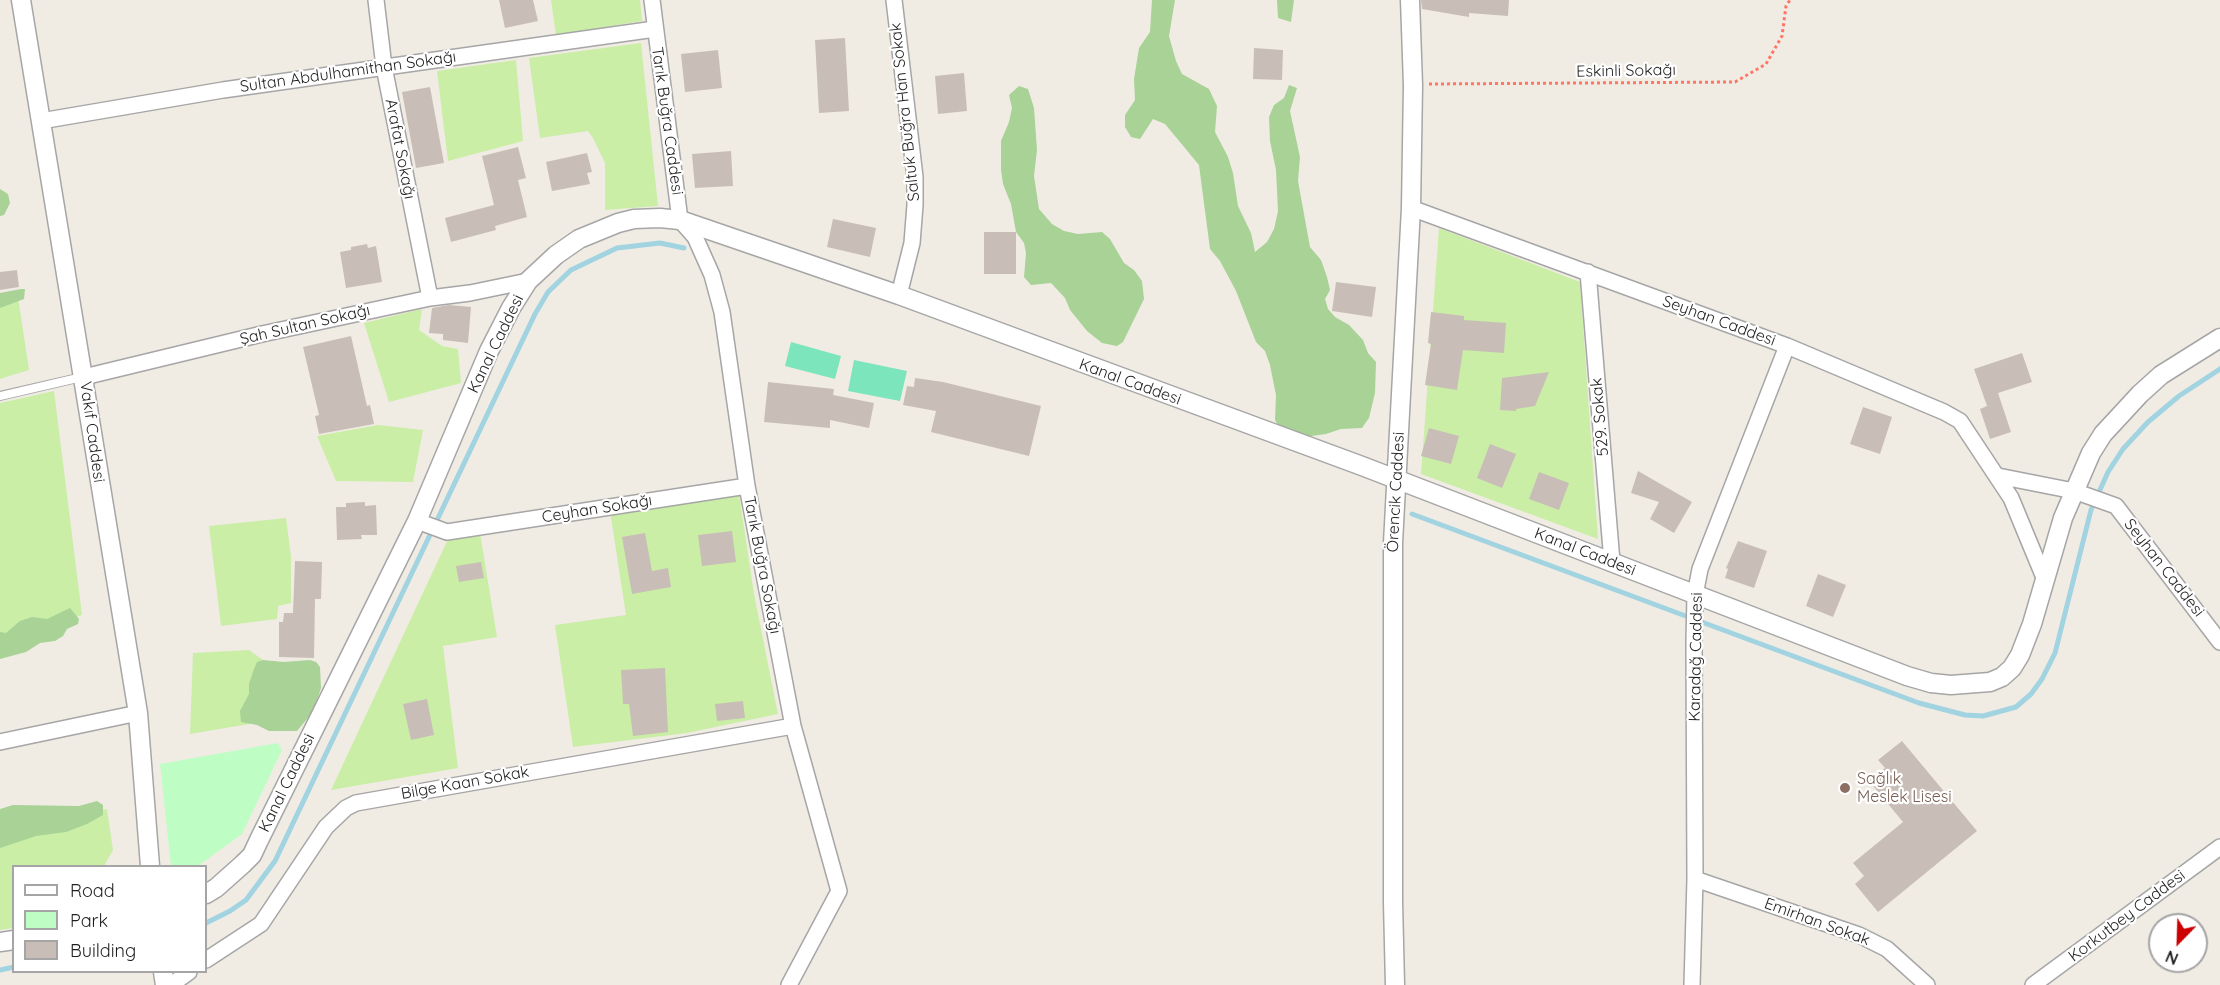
<!DOCTYPE html>
<meta charset="utf-8">
<style>
body{margin:0}
#map{position:relative;width:2220px;height:985px;overflow:hidden;background:#f0ece4;font-family:Quicksand,sans-serif}
canvas{display:block}
.legend{position:absolute;left:12px;top:865px;width:195px;height:108px;box-sizing:border-box;background:#fff;border:2px solid #a5a5a5;margin:0;padding:8px 10px;list-style:none;font-size:18px;color:#1f1f1f}
.legend li{display:flex;align-items:center;gap:12px;height:30px}
.legend b{width:30px;border:2px solid #a5a5a5}
.north{position:absolute;left:2148px;top:913px;width:60px;height:60px;box-sizing:border-box;background:#fff;border:2px solid #a5a5a5;border-radius:50%;rotate:203deg;font-size:16px;font-weight:700;line-height:24px;text-align:center;color:#1f1f1f}
.north::after{content:'';display:block;margin:auto;width:21px;height:27px;background:#cd0001;clip-path:polygon(50% 0,100% 100%,50% 72%,0 100%)}
</style>
<div id="map">
<canvas width="2220" height="985"></canvas>
<ul class="legend">
<li><b style="height:8px;background:#fff"></b>Road</li>
<li><b style="height:16px;background:#befdc3"></b>Park</li>
<li><b style="height:16px;background:#c8beb7"></b>Building</li>
</ul>
<div class="north">N</div>
</div>
<script>
const context = document.querySelector('canvas').getContext('2d');
context.lineJoin = 'round';
function fill(path, color) { context.fillStyle = color; context.fill(path, 'evenodd'); }
const poly = rows => new Path2D(rows.map(r => 'M' + r).join(''));
function trace(path, color, width, dash) { context.strokeStyle = color; context.lineWidth = width; context.lineCap = dash ? 'butt' : 'round'; context.setLineDash(dash || []); context.stroke(path); }
function drawText(font, color, halo, rows, align = 'center') {
  context.font = font + ' Quicksand,sans-serif'; context.lineWidth = 4.5; context.setLineDash([]); context.textBaseline = 'middle'; context.strokeStyle = halo; context.fillStyle = color; for (const [text, x, y, turn = 0] of rows) {
    context.save(); context.translate(x, y); context.rotate((+turn || 0) * Math.PI / 180); context.textAlign = isNaN(turn) ? turn : align; if (halo) context.strokeText(text, 0, 0); context.fillText(text, 0, 0); context.restore();
  }
}
fill(poly([
 [551,0,640,0,642,21,556,35],
 [641,43,658,206,605,210,605,163,593,138,588,131,540,138,529,58],
 [516,60,523,141,448,161,437,71],
 [1439,228,1580,282,1598,539,1421,474],
 [18,297,29,370,0,379,0,302],
 [422,309,419,330,442,346,458,349,461,383,389,402,364,323],
 [54,391,82,615,0,640,0,403],
 [378,425,423,430,413,482,336,481,317,436],
 [739,494,754,594,778,714,687,733,573,747,555,625,626,615,610,511],
 [286,518,291,556,291,603,278,606,277,619,221,626,209,526],
 [480,533,497,637,443,646,458,768,331,790,449,537],
 [249,650,263,660,261,722,190,734,193,653],
 [107,809,113,850,104,866,14,866,13,928,0,930,0,831]
]), '#caeea6');
fill(poly([
 [1152,0,1175,0,1169,36,1176,61,1182,74,1209,89,1217,106,1215,132,1228,157,1233,173,1238,206,1251,233,1255,252,1267,242,1274,229,1278,211,1276,170,1270,141,1269,117,1274,105,1284,98,1289,85,1297,88,1290,111,1300,157,1298,181,1310,247,1321,260,1327,277,1330,290,1325,299,1328,309,1335,317,1349,325,1363,340,1368,353,1376,362,1375,393,1369,418,1362,428,1341,429,1326,434,1304,437,1281,431,1275,420,1276,395,1270,365,1265,351,1256,342,1236,291,1220,261,1210,249,1199,165,1165,124,1153,119,1140,139,1131,137,1125,127,1125,115,1135,100,1134,79,1139,48,1150,32],
 [1277,0,1294,0,1291,22,1278,18],
 [1019,86,1028,89,1034,108,1037,150,1034,176,1039,209,1052,224,1064,231,1078,234,1102,232,1110,239,1124,263,1134,270,1142,281,1144,299,1123,342,1117,346,1102,343,1087,331,1070,310,1065,298,1051,283,1031,285,1024,277,1026,253,1024,243,1016,232,1011,204,1003,184,1001,170,1001,141,1009,122,1012,108,1009,95],
 [0,189,8,194,10,203,4,215,0,216],
 [21,289,25,289,24,299,0,308,0,293],
 [70,608,79,619,78,624,67,629,63,636,55,641,40,643,26,652,0,659,0,632,6,633,20,621,32,617,47,619],
 [263,660,284,662,310,660,316,662,320,667,321,688,313,712,297,731,269,731,257,725,241,722,240,711,249,694,249,684,254,669,257,662],
 [97,801,103,805,103,815,87,824,66,832,36,836,0,848,0,809,13,805,79,806]
]), '#a8d296');
fill(poly([
 [278,743,282,750,242,834,198,866,171,866,160,764]
]), '#befdc3');
fill(poly([
 [791,342,841,356,835,379,785,366],
 [854,360,907,371,900,401,848,391]
]), '#7ce5bc');
trace(poly([
 [1412,514,1919,703,1965,715,1983,716,2016,707,2031,694,2042,679,2055,653,2091,510,2108,472,2123,449,2148,422,2179,396,2220,369],
 [206,923,230,911,246,900,275,861,535,314,548,292,571,270,617,248,660,243,684,248],
 [0,970,14,967]
]), '#a1d3e1', 5);
fill(poly([
 [499,0,533,0,538,21,505,28],
 [1421,0,1509,0,1508,16,1469,13,1469,17,1422,9],
 [845,38,849,111,819,113,815,40],
 [1254,48,1283,50,1282,80,1253,79],
 [718,50,722,88,685,92,681,54],
 [964,73,967,111,938,114,935,76],
 [430,87,444,163,416,168,402,92],
 [518,147,526,178,518,180,527,217,495,226,496,230,451,242,445,218,494,205,482,156],
 [731,151,733,186,695,188,692,154],
 [587,153,592,172,587,173,590,184,552,191,546,162],
 [833,219,876,228,870,257,827,247],
 [984,232,1016,232,1016,274,984,274],
 [367,244,368,248,376,246,382,282,346,288,340,252,351,250,351,247],
 [17,270,19,287,0,290,0,272],
 [1336,282,1376,287,1372,317,1332,311],
 [449,305,471,307,468,343,443,340,443,334,429,333,432,308],
 [1431,312,1464,316,1464,320,1506,323,1504,353,1463,350,1457,390,1425,385,1431,344,1428,343],
 [351,336,367,406,370,405,374,424,319,434,315,416,319,415,303,347],
 [2022,353,2032,382,1998,393,2011,432,1990,439,1980,409,1987,406,1974,369],
 [1549,372,1535,406,1516,409,1516,411,1500,410,1502,378],
 [915,378,943,382,1041,406,1029,456,931,432,936,411,903,405,907,386,914,387],
 [768,382,834,389,833,395,874,403,869,428,830,420,830,428,764,422],
 [1863,407,1892,417,1880,454,1850,444],
 [1429,428,1459,436,1451,464,1421,456],
 [1490,444,1516,454,1502,488,1477,478],
 [1638,471,1692,502,1674,533,1650,519,1659,502,1631,493],
 [1539,472,1569,483,1559,510,1529,499],
 [365,502,365,506,376,505,377,535,361,535,362,539,337,540,336,507,346,507,346,503],
 [732,531,736,562,702,566,698,535],
 [645,533,652,571,668,568,671,587,632,594,622,537],
 [1738,541,1767,551,1754,588,1725,578,1728,569,1726,568],
 [295,561,322,562,321,599,315,599,314,658,279,657,279,622,283,622,284,613,293,613],
 [481,562,484,578,459,582,456,566],
 [1818,574,1846,585,1833,617,1806,606],
 [665,668,668,732,633,736,629,704,623,704,621,670],
 [427,699,434,735,411,740,403,704],
 [743,701,745,718,717,721,715,704],
 [1902,741,1977,831,1878,912,1855,884,1864,876,1853,863,1903,822,1869,781,1885,768,1878,760]
]), '#c8beb7');
const service = poly([
 [0,396,82,377]
]);
const minor = poly([
 [376,0,384,67,430,298],
 [652,0,680,220,695,237,712,275,722,312,747,486,793,726,839,891,789,985],
 [894,0,915,177,915,205,912,243,899,295],
 [41,121,223,90,655,29],
 [1411,208,1787,346,1944,412,1960,421,2011,498,2045,580],
 [1588,272,1612,562],
 [84,377,262,334,430,298,470,293,528,281],
 [1998,476,2074,491,2116,506,2220,642],
 [417,521,447,532,747,486],
 [0,742,138,713],
 [1695,879,1859,935,1887,949,1927,985],
 [206,960,261,924,326,827,346,808,356,803,793,726],
 [171,985,189,972],
 [1692,985,1695,879,1694,642,1695,595,1700,569,1787,346],
 [2033,985,2220,847]
]);
const tertiary = poly([
 [21,0,138,713,150,866],
 [206,894,216,888,243,864,252,855,259,840,417,521,489,351,511,308,528,281,556,255,579,239,618,223,634,219,660,218,680,220,899,295,1362,466,1907,676,1931,683,1951,685,1990,682,2002,677,2012,668,2020,655,2032,624,2063,518,2091,453,2103,434,2140,394,2161,375,2220,338],
 [0,942,14,940],
 [163,972,165,985],
 [1395,985,1393,902,1393,543,1411,208,1413,85,1410,0]
]);
trace(service, '#a6a6a6', 10);
trace(minor, '#a6a6a6', 18);
trace(tertiary, '#a6a6a6', 21);
trace(poly([
 [1429,84,1735,82,1766,64,1782,36,1786,6,1790,0]
]), '#ff7566', 3, [3, 3]);
trace(service, '#fff', 8);
trace(minor, '#fff', 15);
trace(tertiary, '#fff', 18);
for (const [x, y, r, color] of [
 [1845,788,6,"#8d6e63"]
]) { const dot = new Path2D(); dot.arc(x, y, r, 0, 2 * Math.PI); context.fillStyle = color; context.fill(dot); trace(dot, '#fff', 2); }
drawText('16px', '#1f1f1f', '#fff', [
 ["Eskinli Sokağı",1626,71,-1],
 ["Sultan Abdulhamithan Sokağı",348,72,-8],
 ["Saltuk Buğra Han Sokak",905,112,-96],
 ["Tarık Buğra Caddesi",667,121,82],
 ["Arafat Sokağı",400,149,79],
 ["Seyhan Caddesi",1719,321,20],
 ["Şah Sultan Sokağı",305,325,-13],
 ["Kanal Caddesi",496,344,-64],
 ["Kanal Caddesi",1130,382,20],
 ["529. Sokak",1600,417,-95],
 ["Vakıf Caddesi",92,432,82],
 ["Örencik Caddesi",1396,492,-87],
 ["Ceyhan Sokağı",597,509,-9],
 ["Kanal Caddesi",1585,552,21],
 ["Tarık Buğra Sokağı",762,565,79],
 ["Seyhan Caddesi",2164,568,52],
 ["Karadağ Caddesi",1696,657,-89],
 ["Kanal Caddesi",287,783,-64],
 ["Bilge Kaan Sokak",465,783,-10],
 ["Korkutbey Caddesi",2127,916,-37],
 ["Emirhan Sokak",1817,922,20]
]);
drawText('16px', '#785e54', '#fff', [
 ["Sağlık",1857,779],
 ["Meslek Lisesi",1857,797]
], 'left');
</script>
